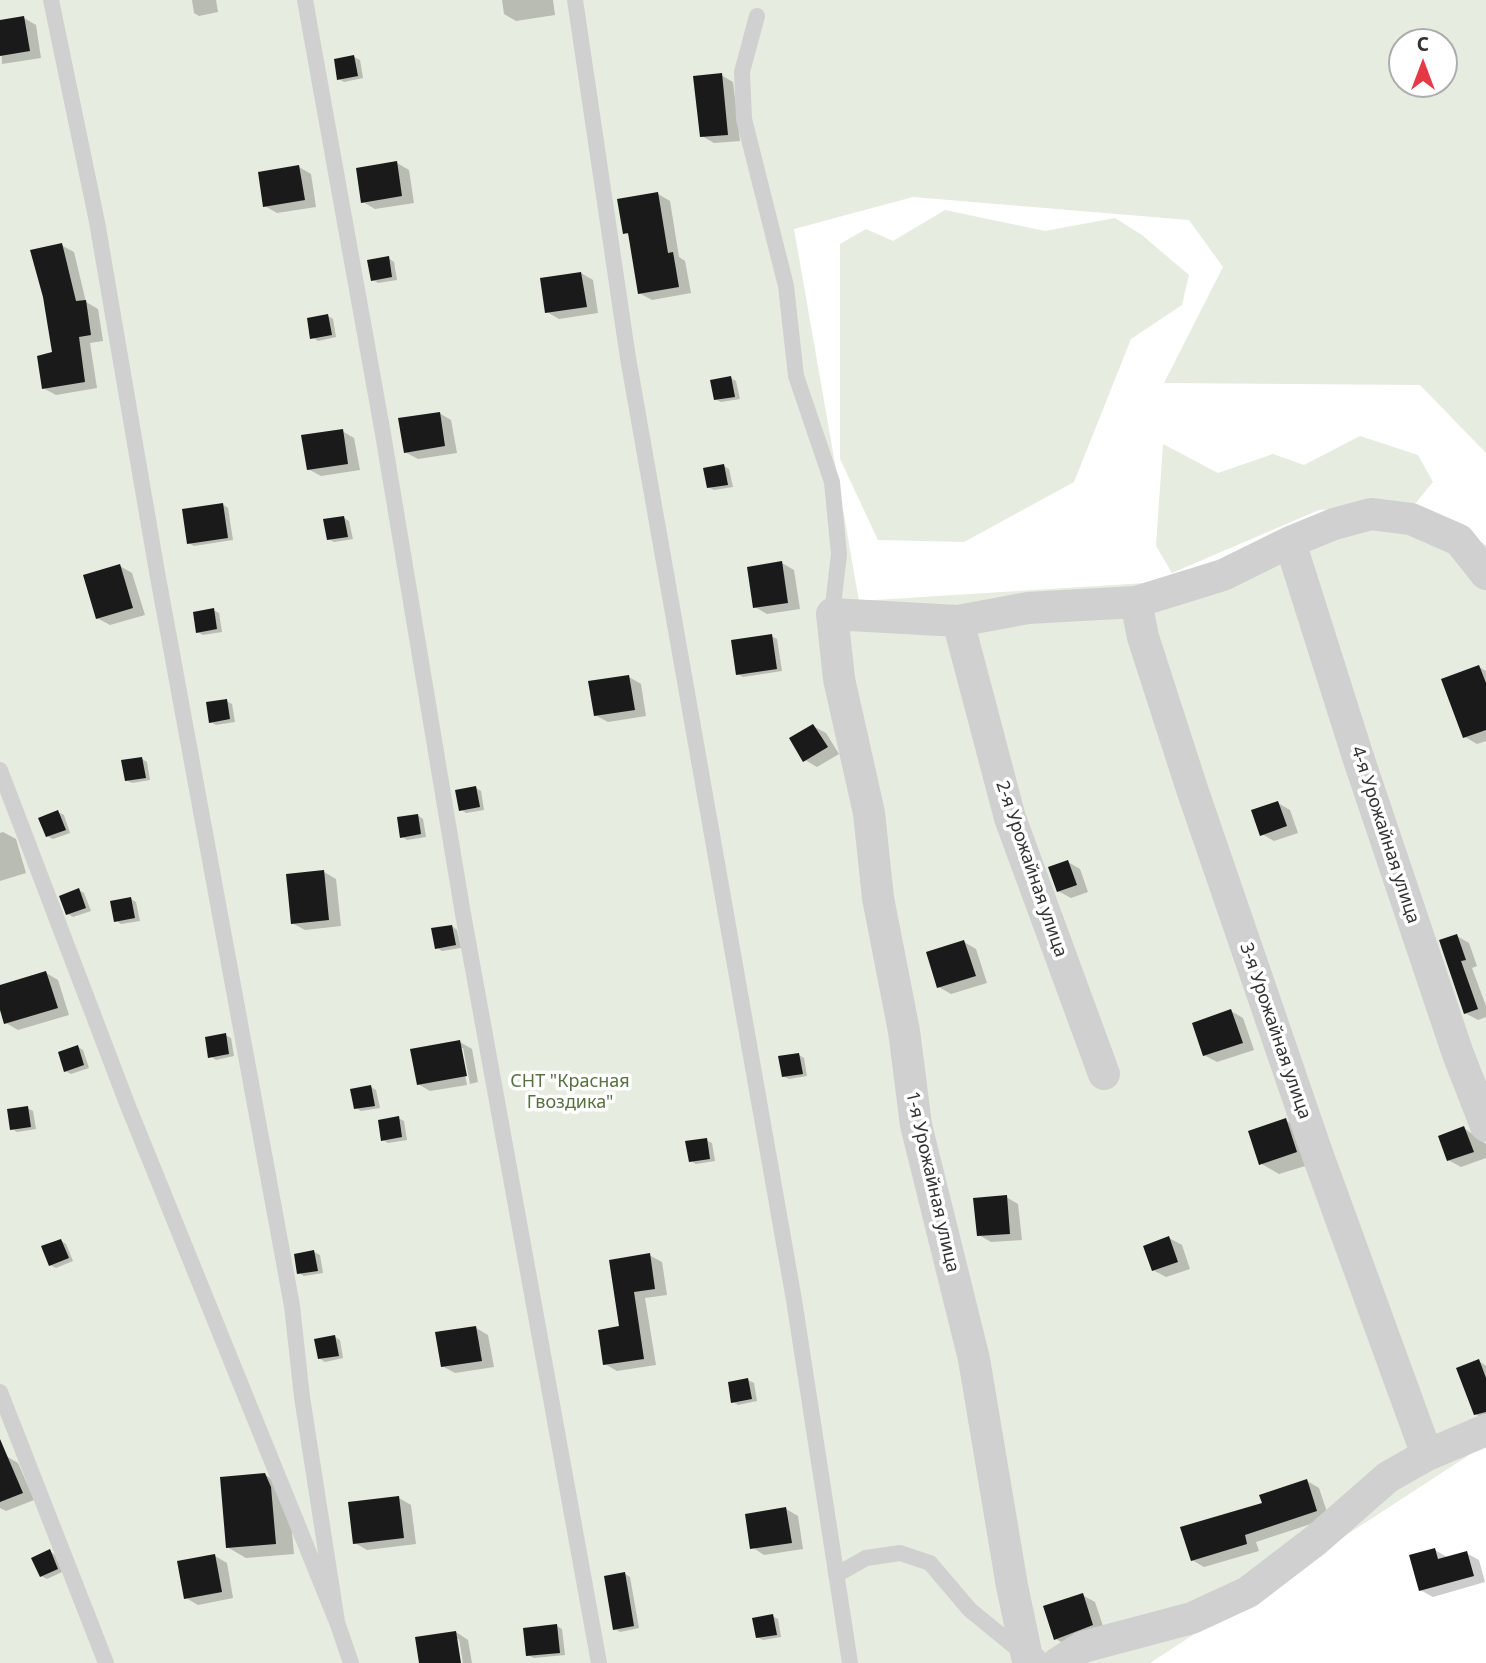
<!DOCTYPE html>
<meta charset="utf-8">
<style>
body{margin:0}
#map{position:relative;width:1486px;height:1663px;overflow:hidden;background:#fff;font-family:"Noto Sans",sans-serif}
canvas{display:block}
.north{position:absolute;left:1388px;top:28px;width:70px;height:70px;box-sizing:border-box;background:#fff;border:2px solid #adadad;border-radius:50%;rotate:0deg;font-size:19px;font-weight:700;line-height:28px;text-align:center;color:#333}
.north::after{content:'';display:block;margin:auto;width:24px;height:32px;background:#e63946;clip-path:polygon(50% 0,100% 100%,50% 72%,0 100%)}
</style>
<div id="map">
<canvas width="1486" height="1663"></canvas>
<div class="north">С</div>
</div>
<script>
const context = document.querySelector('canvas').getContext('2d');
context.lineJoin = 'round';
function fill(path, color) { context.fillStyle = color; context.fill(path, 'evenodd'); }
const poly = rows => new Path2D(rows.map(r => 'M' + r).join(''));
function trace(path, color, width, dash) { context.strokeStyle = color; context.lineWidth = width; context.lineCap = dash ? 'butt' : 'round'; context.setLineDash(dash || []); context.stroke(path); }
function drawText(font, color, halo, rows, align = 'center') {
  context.font = font + ' "Noto Sans",sans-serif'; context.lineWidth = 7; context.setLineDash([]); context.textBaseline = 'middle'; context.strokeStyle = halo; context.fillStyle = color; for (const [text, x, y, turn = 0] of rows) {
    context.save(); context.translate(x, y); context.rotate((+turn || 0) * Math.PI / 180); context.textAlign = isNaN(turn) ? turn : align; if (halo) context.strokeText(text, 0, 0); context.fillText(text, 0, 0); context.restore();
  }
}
fill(poly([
 [0,0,1486,0,1486,453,1420,385,1164,383,1223,267,1189,220,913,197,794,229,859,601,1177,581,1331,515,1435,516,1486,545,1486,1444,1150,1663,0,1663],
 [1402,42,1444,42,1444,84,1402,84],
 [945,210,1045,231,1115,218,1142,235,1189,275,1182,305,1131,339,1074,482,964,542,878,540,840,459,840,244,866,229,893,241],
 [1360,436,1418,455,1433,482,1414,505,1319,510,1172,573,1156,546,1163,444,1218,473,1273,454,1304,465]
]), '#e6ecdf');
fill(poly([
 [192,0,216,0,218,12,199,16,194,13],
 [502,0,553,0,555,15,516,21,504,14],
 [24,18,36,25,41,58,2,64,0,22],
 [354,57,360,60,363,78,344,82,339,79],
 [721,75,733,82,740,141,714,143,702,136],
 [397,163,409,170,414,203,375,209,363,202],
 [299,167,311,174,316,207,277,213,265,206],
 [658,194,670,201,679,257,685,261,691,293,652,300,639,293,631,236,624,232],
 [61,245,74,252,86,302,98,309,103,341,90,343,97,388,56,395,43,388,54,354],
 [388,258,394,262,397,280,378,283,373,280],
 [581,273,593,280,598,313,559,319,547,312],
 [328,316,333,319,336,337,318,341,312,337],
 [731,378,736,381,740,399,721,402,715,399],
 [439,413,451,420,457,453,418,459,405,452],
 [342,431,354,438,360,470,321,476,308,469],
 [724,466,729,469,733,487,714,490,708,487],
 [222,504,228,508,233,540,194,546,189,543],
 [344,518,349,521,353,539,334,542,329,539],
 [782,563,794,570,800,609,767,614,755,607],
 [120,566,132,573,145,615,110,625,97,618],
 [213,610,219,613,222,632,203,635,198,632],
 [771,636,777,639,782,671,743,677,738,674],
 [1479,667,1486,671,1486,741,1477,744,1465,737],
 [629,677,641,684,646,716,608,722,595,715],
 [226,701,232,704,235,722,216,725,211,722],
 [813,726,826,733,839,754,817,767,805,760],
 [142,759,147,762,150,780,132,783,126,780],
 [476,788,481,791,484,810,466,813,460,809],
 [1278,803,1290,810,1298,833,1274,841,1262,834],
 [58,812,64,815,70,833,53,839,47,836],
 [417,815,423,819,426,837,407,840,402,837],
 [3,832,16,839,26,873,0,881,0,833],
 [1068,862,1080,869,1088,892,1071,898,1058,891],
 [324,872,336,879,341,926,305,930,292,923],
 [79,890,84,893,91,911,73,917,68,914],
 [131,899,136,902,140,921,121,924,115,920],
 [452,926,457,930,461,948,442,951,437,948],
 [1457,936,1469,943,1477,966,1472,968,1486,1006,1486,1017,1478,1020,1465,1013],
 [964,942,976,949,987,983,951,994,939,987],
 [46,973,58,980,69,1015,18,1030,6,1023,0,1004,0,987],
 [1231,1011,1243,1018,1254,1050,1217,1062,1204,1055],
 [225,1035,231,1038,234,1056,216,1060,210,1056],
 [460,1042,472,1049,478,1082,470,1084,463,1048,460,1048,467,1085,430,1091,418,1084],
 [78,1047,83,1050,89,1068,71,1074,65,1071],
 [799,1055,804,1058,807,1076,789,1079,783,1076],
 [371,1087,376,1090,380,1108,361,1111,356,1108],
 [27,1108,33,1111,36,1129,17,1132,12,1129],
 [398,1118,404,1121,407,1140,388,1143,383,1140],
 [1285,1120,1304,1131,1315,1163,1279,1174,1260,1163],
 [1464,1128,1486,1144,1486,1158,1461,1167,1448,1160],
 [706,1140,712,1143,715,1161,696,1164,691,1161],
 [1006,1197,1018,1204,1022,1240,991,1242,979,1235],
 [1169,1238,1182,1245,1190,1269,1166,1277,1153,1270],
 [60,1240,66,1244,73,1261,56,1268,50,1265],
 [314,1252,320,1255,323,1273,304,1276,299,1273],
 [649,1255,662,1262,667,1295,645,1298,656,1365,617,1371,605,1364,621,1328,611,1261],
 [476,1328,488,1335,494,1367,455,1373,442,1366],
 [335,1337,340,1340,343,1358,325,1362,319,1358],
 [1479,1361,1486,1366,1486,1420,1475,1414],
 [748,1380,754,1383,757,1401,738,1405,733,1402],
 [6,1456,18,1463,34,1500,6,1511,0,1508,0,1458],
 [265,1475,284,1486,289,1499,294,1554,246,1558,227,1547],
 [1307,1481,1319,1488,1329,1518,1256,1542,1259,1551,1204,1567,1192,1560,1264,1504],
 [399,1498,411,1505,416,1544,367,1550,355,1543],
 [786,1509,798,1516,803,1549,764,1555,752,1547],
 [1435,1550,1447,1557,1466,1553,1479,1560,1485,1582,1433,1597,1420,1590],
 [50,1551,55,1555,62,1572,47,1579,41,1576],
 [215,1556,227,1563,233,1598,198,1605,186,1598],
 [625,1574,630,1577,639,1628,620,1632,615,1629],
 [1082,1595,1095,1602,1105,1632,1068,1646,1056,1639],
 [772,1616,778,1619,781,1637,763,1640,757,1637],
 [557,1626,562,1629,565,1655,534,1658,528,1655],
 [456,1632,468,1640,472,1663,463,1663,459,1639,456,1639,460,1663,421,1663]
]), '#0003');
fill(poly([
 [24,16,30,51,0,56,0,20],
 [354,55,358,76,337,80,334,59],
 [722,73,728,135,700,137,693,76],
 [397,161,402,196,361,203,356,168],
 [299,165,305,200,263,207,258,172],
 [658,192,668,253,673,252,679,287,638,294,628,233,623,234,617,199],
 [62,243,76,301,86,300,91,335,79,337,85,382,42,389,37,356,52,352,43,297,30,250],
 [389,256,392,277,371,281,367,260],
 [581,272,587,307,545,313,540,278],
 [328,314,332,335,310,339,307,318],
 [731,376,735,397,714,400,710,380],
 [440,412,445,446,404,453,398,418],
 [343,429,348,464,307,470,301,435],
 [724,464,728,485,707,488,703,468],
 [223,503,228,538,187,544,182,509],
 [344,516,348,537,327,540,323,519],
 [782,561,788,603,753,608,747,567],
 [120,564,133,608,96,619,83,575],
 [214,608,217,629,196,633,193,612],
 [772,634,777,669,736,675,731,640],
 [1479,665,1486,683,1486,730,1463,738,1441,679],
 [629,675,635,710,594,716,588,681],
 [227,699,230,719,209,723,206,702],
 [813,724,828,747,803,762,789,738],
 [142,757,146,778,125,781,121,760],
 [476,786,480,807,459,811,455,790],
 [1278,801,1287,826,1260,836,1251,810],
 [58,810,66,830,46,837,38,818],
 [418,814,421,834,400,838,397,817],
 [1068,860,1077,885,1057,892,1048,867],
 [324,870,329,920,291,924,286,874],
 [79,888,86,908,66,915,59,896],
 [131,897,135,918,114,922,110,901],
 [452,925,456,945,435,949,431,928],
 [1457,934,1466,960,1461,961,1478,1009,1464,1014,1439,940],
 [964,940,976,976,937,988,926,952],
 [46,971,58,1008,4,1024,0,1010,0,985],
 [1231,1009,1243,1043,1203,1056,1192,1023],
 [226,1033,229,1054,208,1058,205,1037],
 [460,1040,467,1076,417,1085,410,1049],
 [78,1045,84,1065,64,1072,58,1052],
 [799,1053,803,1074,782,1077,778,1056],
 [371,1085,375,1106,354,1109,350,1089],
 [28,1106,31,1127,10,1130,7,1109],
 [399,1116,402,1137,381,1141,378,1120],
 [1286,1118,1297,1152,1259,1165,1248,1131],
 [1464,1126,1474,1152,1447,1161,1438,1136],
 [707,1138,710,1159,689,1162,685,1141],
 [1007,1195,1010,1234,977,1236,973,1198],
 [1169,1236,1178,1262,1152,1271,1143,1246],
 [61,1239,69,1258,49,1266,41,1246],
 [314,1250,318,1271,297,1274,294,1254],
 [650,1253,655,1289,634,1292,644,1359,603,1365,598,1330,619,1326,609,1260],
 [476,1326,482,1361,441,1367,435,1332],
 [335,1335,339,1356,318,1359,314,1339],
 [1479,1359,1486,1378,1486,1412,1474,1415,1456,1368],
 [748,1378,752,1399,731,1403,728,1382],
 [0,1439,23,1493,0,1502],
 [265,1473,271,1487,276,1544,226,1548,220,1477],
 [1307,1479,1317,1511,1245,1535,1247,1544,1191,1561,1180,1527,1262,1503,1259,1495],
 [399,1496,404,1538,353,1544,348,1502],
 [786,1507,792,1543,750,1549,745,1514],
 [1435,1548,1438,1559,1467,1551,1474,1576,1419,1591,1409,1555],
 [50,1549,58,1569,40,1577,31,1558],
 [215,1554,222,1592,184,1599,177,1561],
 [625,1572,634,1626,613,1630,604,1576],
 [1083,1593,1093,1625,1054,1640,1043,1606],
 [773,1614,777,1635,756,1638,752,1618],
 [557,1624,560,1653,526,1656,523,1628],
 [456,1631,461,1663,419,1663,415,1637]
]), '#1a1a1a');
trace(poly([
 [51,0,97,222,157,572,292,1306,302,1397,337,1622],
 [305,0,383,434,463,914,599,1663],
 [575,0,628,358,794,1300,850,1663],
 [757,16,742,72,744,119,786,286,796,376,832,482,839,554,832,614],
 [0,770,128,1106,337,1622,351,1663],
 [0,1392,106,1663],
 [836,1575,866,1558,900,1553,930,1563,970,1610,1024,1654]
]), '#d0d0d0', 16);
trace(poly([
 [1290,542,1358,757,1458,1054,1486,1126],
 [1136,602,1143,637,1192,789,1317,1153,1427,1455],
 [958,621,1010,818,1104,1074],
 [1033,1663,1027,1657,1012,1586,974,1359,916,1125,904,1031,878,898,869,813,839,679,832,614,958,621,1028,608,1136,602,1223,575,1290,542,1334,524,1371,514,1411,519,1459,540,1486,574],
 [1058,1663,1083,1647,1192,1618,1248,1592,1316,1540,1388,1477,1427,1455,1486,1430]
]), '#d0d0d0', 32);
drawText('18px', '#333', '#fff', [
 ["4-я Урожайная улица",1385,835,72],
 ["2-я Урожайная улица",1031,869,71],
 ["3-я Урожайная улица",1275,1031,71],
 ["1-я Урожайная улица",932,1182,77]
]);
drawText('18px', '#56703f', '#fff', [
 ["СНТ \"Красная",570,1082],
 ["Гвоздика\"",570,1103]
]);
</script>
